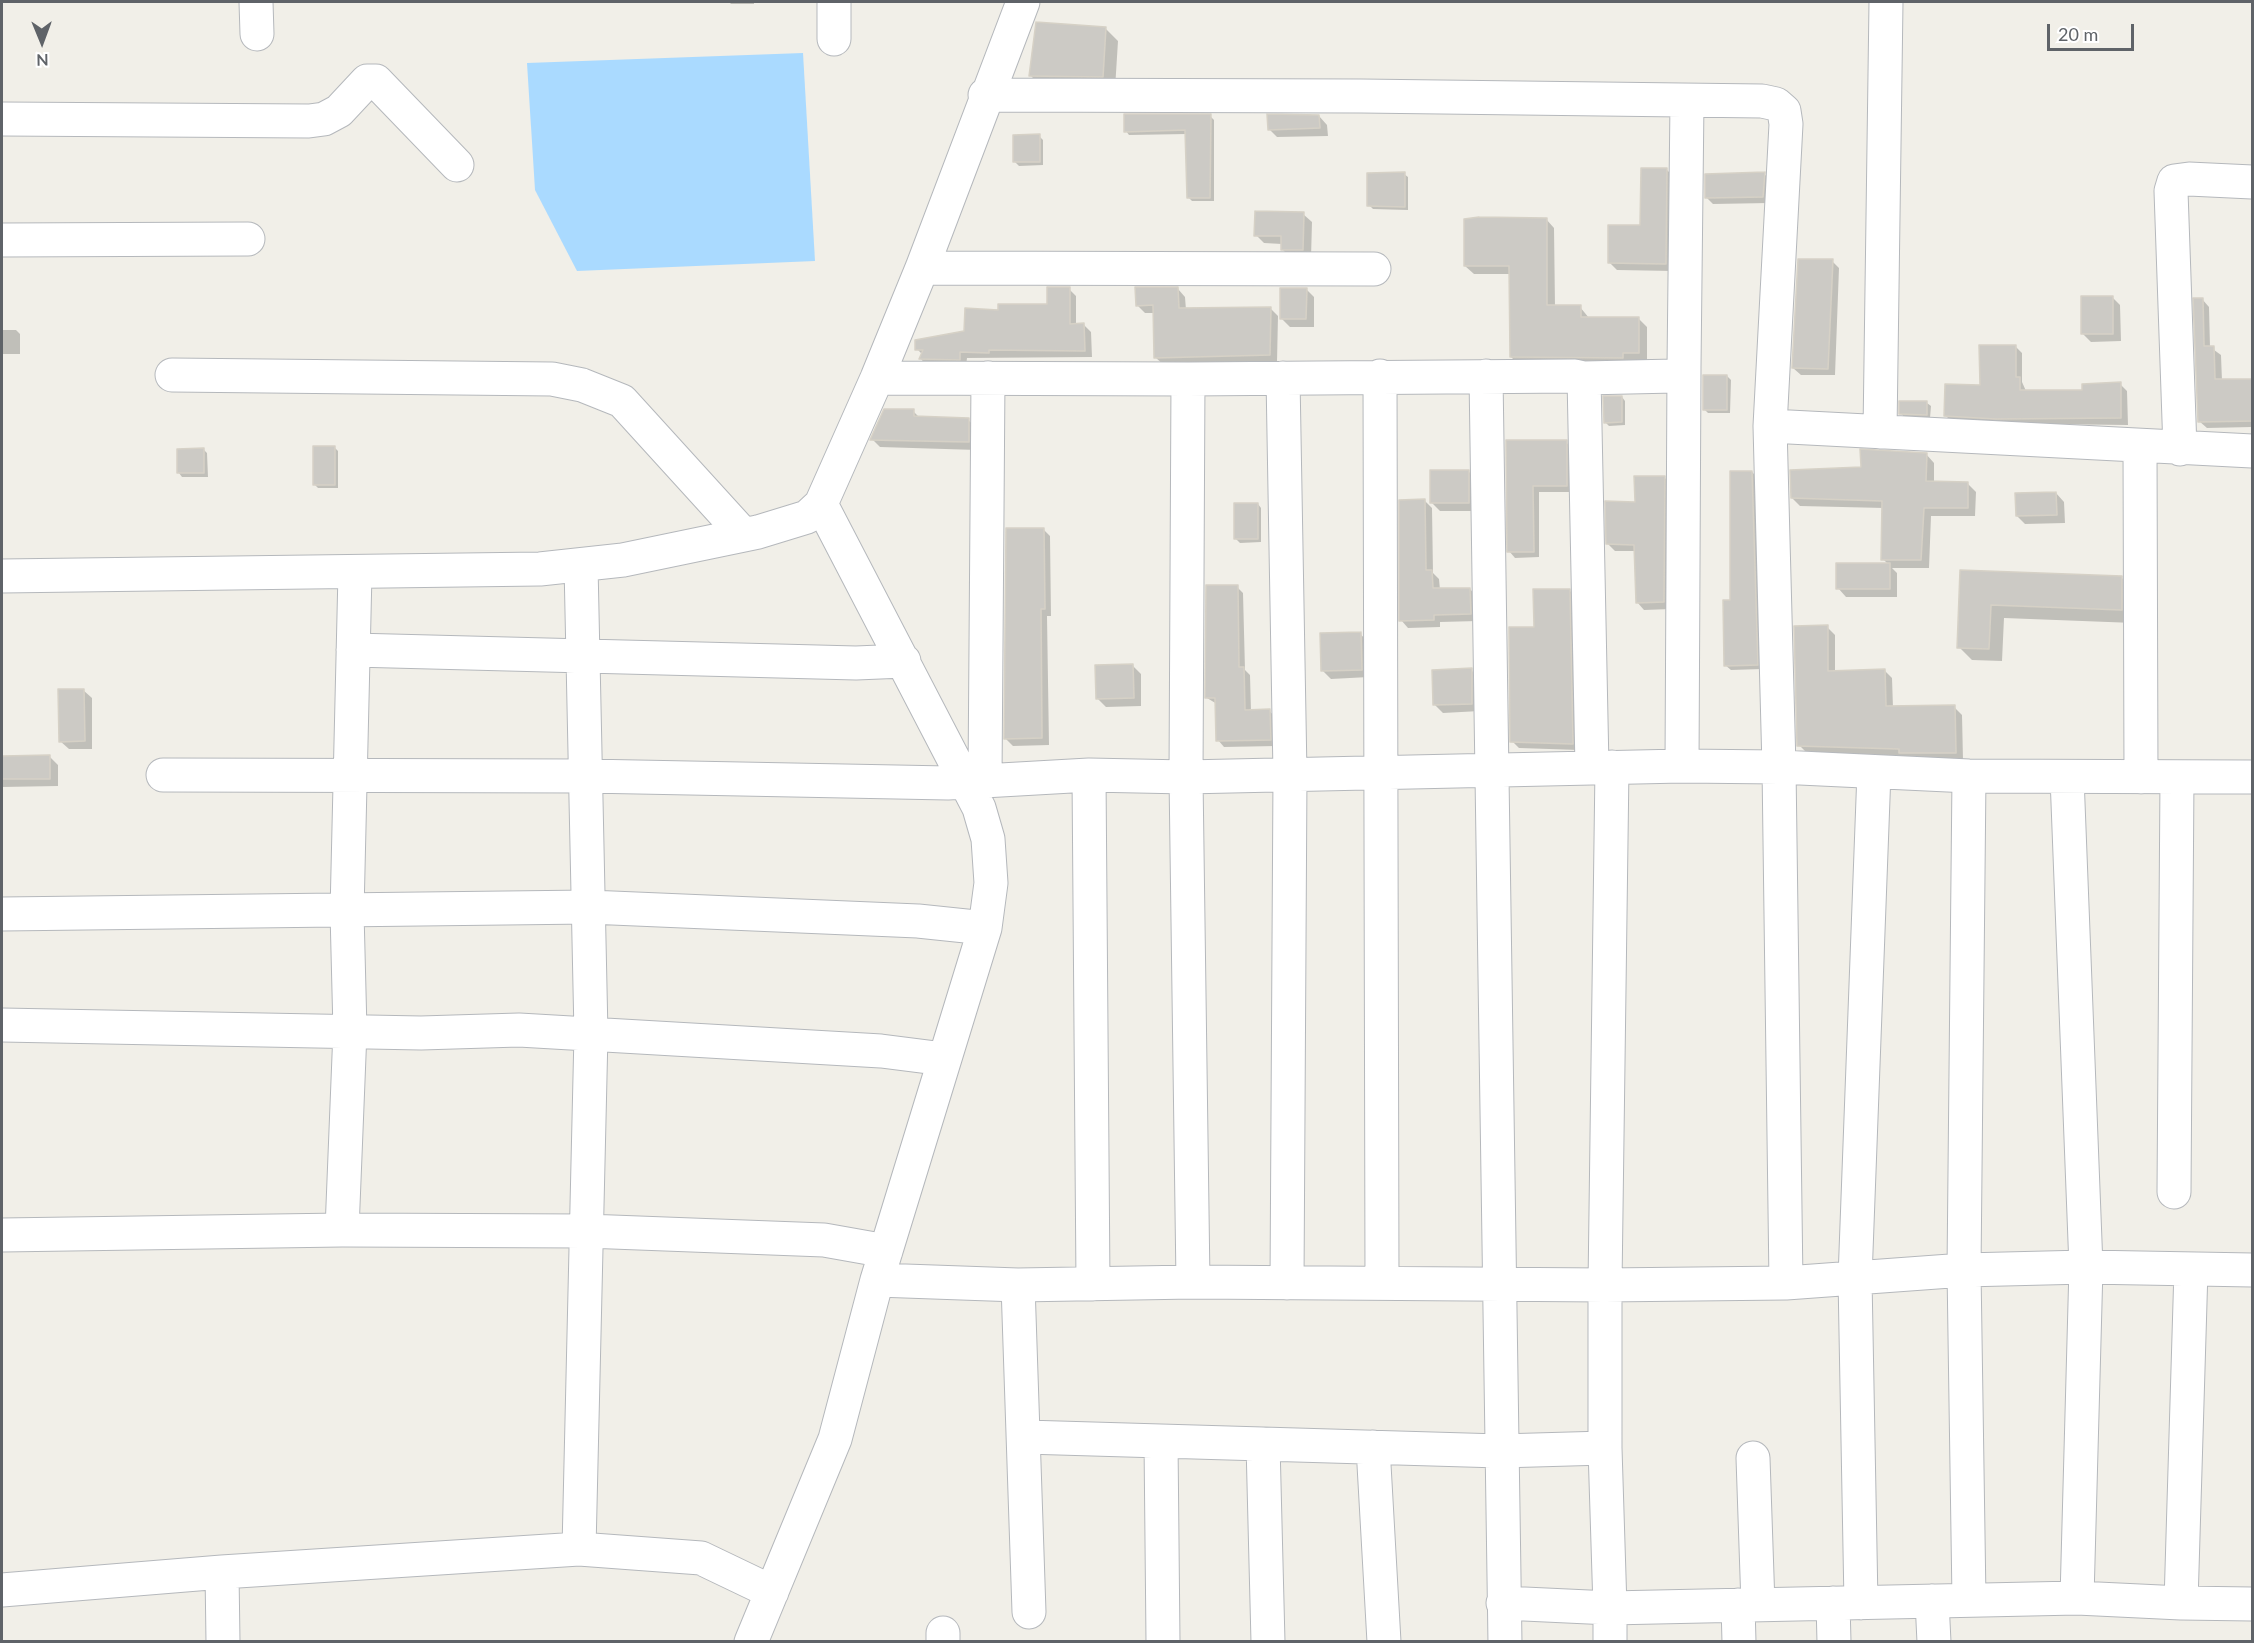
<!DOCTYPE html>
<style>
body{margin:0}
#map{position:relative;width:2254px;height:1643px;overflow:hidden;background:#f1efe8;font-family:Lato,sans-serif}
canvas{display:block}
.frame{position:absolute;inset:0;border:3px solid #5f6368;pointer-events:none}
.north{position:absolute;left:12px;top:12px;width:60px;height:60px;-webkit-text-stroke:4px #fff;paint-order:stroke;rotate:179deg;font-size:16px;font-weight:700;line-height:24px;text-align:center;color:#5f6368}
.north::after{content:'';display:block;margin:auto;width:21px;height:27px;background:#5f6368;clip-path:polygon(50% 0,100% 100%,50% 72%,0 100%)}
.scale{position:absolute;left:2047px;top:24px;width:87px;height:27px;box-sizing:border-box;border:3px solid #5f6368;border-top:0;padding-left:8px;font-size:18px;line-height:21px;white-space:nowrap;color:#5f6368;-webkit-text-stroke:4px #fff;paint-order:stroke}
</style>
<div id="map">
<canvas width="2254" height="1643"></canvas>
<div class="frame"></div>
<div class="north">N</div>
<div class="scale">20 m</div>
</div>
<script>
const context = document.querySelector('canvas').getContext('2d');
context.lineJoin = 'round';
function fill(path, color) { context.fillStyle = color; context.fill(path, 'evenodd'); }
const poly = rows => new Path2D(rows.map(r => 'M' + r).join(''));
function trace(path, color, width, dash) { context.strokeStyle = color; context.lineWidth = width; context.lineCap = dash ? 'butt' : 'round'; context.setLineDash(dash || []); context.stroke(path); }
fill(poly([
 [803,53,815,261,577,271,535,190,527,63]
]), '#aadaff');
fill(poly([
 [729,2,754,2,754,4,731,4],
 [1105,28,1118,41,1115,89,1044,89,1031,76],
 [1210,116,1214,120,1214,201,1192,201,1188,197,1187,134,1129,135,1126,131],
 [1319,116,1327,125,1328,136,1277,137,1269,129],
 [1039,136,1043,140,1043,165,1019,166,1015,162],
 [1667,170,1674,177,1673,271,1617,270,1610,263,1642,227],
 [1404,174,1408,177,1408,210,1373,209,1369,205],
 [1764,174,1771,180,1769,203,1713,204,1706,197],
 [1303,214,1312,222,1311,258,1291,258,1282,249,1282,244,1264,243,1256,235],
 [1546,219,1554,228,1555,307,1580,307,1589,318,1638,318,1647,327,1647,361,1519,365,1511,357,1511,274,1474,274,1465,266],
 [1832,261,1839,268,1835,375,1801,375,1793,368],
 [1069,289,1076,296,1076,325,1084,325,1091,332,1092,357,967,358,966,366,927,366,921,359,923,355,917,349,965,332,1000,311,1048,306],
 [1178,289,1185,297,1186,310,1270,308,1278,316,1277,362,1164,365,1156,358,1155,313,1145,313,1137,305],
 [1306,289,1314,297,1314,327,1290,327,1281,318],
 [2112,297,2120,305,2121,341,2091,342,2082,333],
 [2202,299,2209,307,2210,347,2221,355,2222,381,2252,381,2252,427,2207,428,2199,421],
 [2,330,16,330,20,334,20,354,2,354],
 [2015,346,2022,353,2022,382,2026,391,2084,391,2120,384,2127,391,2128,425,1953,423,1946,416,1981,386],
 [1727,376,1731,380,1730,413,1708,413,1704,409],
 [1622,397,1625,401,1625,425,1609,426,1605,422],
 [1927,403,1931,406,1930,418,1904,417,1901,413],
 [913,411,920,418,968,420,977,428,977,450,880,447,872,439],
 [1507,441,1566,442,1572,448,1573,492,1539,492,1539,557,1515,558,1509,551],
 [334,447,338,451,338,488,318,488,314,484],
 [204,450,207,453,208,477,182,477,179,473],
 [1926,454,1934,463,1934,483,1968,484,1976,492,1975,516,1931,516,1929,568,1892,568,1897,573,1897,597,1846,597,1838,588,1888,564,1883,559,1884,508,1800,506,1792,498,1862,469],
 [1468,471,1476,479,1477,511,1440,511,1432,503],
 [1752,472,1757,477,1762,669,1731,670,1725,665,1731,601],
 [1664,477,1671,484,1671,609,1644,610,1637,602,1635,551,1615,551,1608,544,1637,503],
 [2056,493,2064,502,2065,523,2025,524,2017,516],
 [1425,501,1432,508,1433,573,1439,579,1440,590,1470,589,1477,597,1478,621,1440,622,1440,627,1408,628,1401,620],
 [1258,504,1261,508,1261,542,1240,543,1236,539],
 [1043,529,1050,536,1051,616,1047,616,1049,745,1013,746,1006,739],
 [1962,571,2121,577,2134,590,2134,623,2004,618,2002,661,1972,660,1959,647],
 [1237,587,1243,593,1245,670,1250,675,1251,711,1269,711,1276,717,1276,746,1224,747,1218,740,1217,704,1207,698],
 [1569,590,1576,597,1579,750,1519,748,1512,741,1536,629],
 [1827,627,1835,635,1835,672,1884,670,1892,678,1893,708,1954,707,1962,715,1963,760,1909,760,1905,756,1807,753,1799,745],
 [1360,634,1369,642,1369,677,1331,679,1322,670],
 [1132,665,1141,674,1141,706,1106,707,1097,698],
 [1471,670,1479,678,1480,711,1443,713,1434,704],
 [83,690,92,698,92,749,69,749,60,741],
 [49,756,58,765,58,786,2,787,2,757]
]), '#0003');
const building = poly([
 [1036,22,1106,27,1103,77,1029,76,1036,22],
 [1124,114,1211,114,1210,198,1187,198,1185,130,1124,132,1124,114],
 [1267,114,1319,115,1320,128,1268,130,1267,114],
 [1040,134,1040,162,1013,162,1013,135,1040,134],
 [1641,168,1667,168,1666,264,1608,263,1608,225,1640,225,1641,168],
 [1405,172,1405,207,1367,206,1367,173,1405,172],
 [1765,172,1763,197,1705,198,1705,174,1765,172],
 [1255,211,1304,212,1303,250,1281,250,1281,236,1254,236,1255,211],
 [1479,217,1547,218,1547,305,1581,305,1581,317,1639,317,1639,353,1623,353,1623,358,1510,357,1509,266,1464,266,1464,219,1479,217],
 [1798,259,1833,259,1828,369,1792,368,1798,259],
 [1047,287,1070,287,1070,324,1084,323,1085,351,989,350,989,353,960,352,960,360,919,359,923,350,915,350,915,340,964,331,965,308,998,310,998,304,1047,304,1047,287],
 [1135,287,1178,287,1179,308,1271,307,1270,355,1154,358,1153,305,1136,306,1135,287],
 [1280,288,1307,288,1306,319,1280,319,1280,288],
 [2081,296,2113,296,2113,334,2081,334,2081,296],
 [2193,298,2203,298,2204,346,2214,346,2215,379,2253,379,2253,421,2198,422,2193,298],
 [1979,345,2016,345,2016,377,2020,377,2020,390,2082,390,2082,384,2121,382,2121,418,1996,419,1944,416,1945,384,1980,385,1979,345],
 [1703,375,1727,375,1727,410,1703,410,1703,375],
 [1603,396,1622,396,1622,422,1604,423,1603,396],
 [1899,401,1927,401,1927,415,1899,414,1899,401],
 [884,409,914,409,914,416,969,418,969,442,870,440,884,409],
 [1506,440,1567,440,1567,486,1533,486,1534,552,1507,552,1506,440],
 [313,446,335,446,335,485,313,485,313,446],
 [204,448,204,473,177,473,177,449,204,448],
 [1860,449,1927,453,1926,481,1968,482,1968,508,1924,508,1921,560,1881,560,1882,501,1791,498,1790,470,1861,467,1860,449],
 [1430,470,1469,470,1469,503,1430,503,1430,470],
 [1730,471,1752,471,1758,665,1724,666,1723,600,1730,600,1730,471],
 [1634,476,1665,476,1664,602,1636,603,1634,545,1606,544,1605,501,1635,502,1634,476],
 [2056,492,2057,515,2016,516,2015,493,2056,492],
 [1425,499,1426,570,1432,570,1433,588,1470,588,1471,614,1434,615,1434,620,1399,621,1399,500,1425,499],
 [1234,503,1258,503,1258,539,1234,539,1234,503],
 [1006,528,1044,528,1045,609,1041,609,1042,738,1004,739,1006,528],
 [1836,563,1890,563,1890,589,1836,589,1836,563],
 [1960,570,2122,576,2122,610,1991,605,1989,649,1957,648,1960,570],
 [1206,585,1238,585,1239,667,1244,667,1245,710,1270,709,1271,740,1216,741,1215,698,1205,698,1206,585],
 [1533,589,1570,589,1573,744,1510,742,1509,627,1534,627,1533,589],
 [1828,625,1828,671,1885,669,1886,706,1955,705,1956,753,1899,753,1899,749,1797,746,1794,626,1828,625],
 [1361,632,1362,670,1321,671,1320,633,1361,632],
 [1133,664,1134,698,1096,699,1095,665,1133,664],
 [1472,668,1472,704,1433,705,1432,670,1472,668],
 [58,689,84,689,85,741,59,742,58,689],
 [50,755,50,779,2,779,2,756,50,755]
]);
fill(building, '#cccac5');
trace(building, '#d6d1c6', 1.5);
const minor = poly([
 [256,2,257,34],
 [834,2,834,39],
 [985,95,1361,96,1762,101,1776,104,1784,111,1786,124,1770,426],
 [2,119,309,121,324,119,339,111,367,81,376,81,457,165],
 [2,240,248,239],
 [922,268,1374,269],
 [172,375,552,379,582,385,622,401,743,534],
 [1380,376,1382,1283],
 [1486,376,1505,1642],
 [877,378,1188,379,1575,376,1584,378,1592,767],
 [1283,378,1290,774,1287,1283],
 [1584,378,1675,376,1681,373,1684,366,1687,101],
 [1188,379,1186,777,1193,1282],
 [1880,432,1886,2],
 [2140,447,2141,777],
 [2180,449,2171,191,2174,181,2189,179,2252,182],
 [2,576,540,569,623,560,758,532,807,517,821,504,877,378,922,268,1023,2],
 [353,650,856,663,904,661],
 [1682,766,1684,366],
 [1612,767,1605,1285,1605,1448,1610,1608,2077,1598,2181,1603,2252,1604],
 [163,775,586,776,948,783,1089,775,1186,777,1682,766,1779,767,1969,776,2252,777],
 [1089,775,1093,1284],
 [2067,777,2086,1267,2077,1598],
 [985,779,988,378],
 [2,914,589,907,918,921,985,928],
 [2,1025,421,1033,519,1030,881,1051,944,1059],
 [2174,1192,2177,777],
 [342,1230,350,1031,347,912,355,573],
 [2,1235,342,1230,586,1231,824,1240,886,1251],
 [877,1280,1018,1285,1193,1282,1605,1285,1786,1283,1964,1270,2086,1267,2252,1270],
 [1786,1283,1779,767,1770,426,2252,451],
 [1018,1285,1029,1612],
 [1025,1437,1500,1451,1605,1448],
 [1161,1441,1163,1642],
 [1263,1444,1268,1642],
 [1373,1447,1384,1642],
 [1753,1458,1758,1605],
 [579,1549,591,1034,581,565],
 [222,1572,223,1642],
 [2,1590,222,1572,579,1549,701,1558,772,1592],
 [1969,1600,1964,1270,1969,776],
 [1932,1601,1934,1642],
 [1503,1603,1610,1608,1610,1642],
 [1833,1603,1834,1642],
 [1861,1603,1855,1278,1874,772],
 [2181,1603,2191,1269],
 [1738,1605,1739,1642],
 [751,1642,835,1439,877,1280,985,928,991,883,988,839,979,808,821,504],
 [943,1642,943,1633]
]);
trace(minor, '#b5b8bc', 35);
trace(minor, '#fff', 33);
</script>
